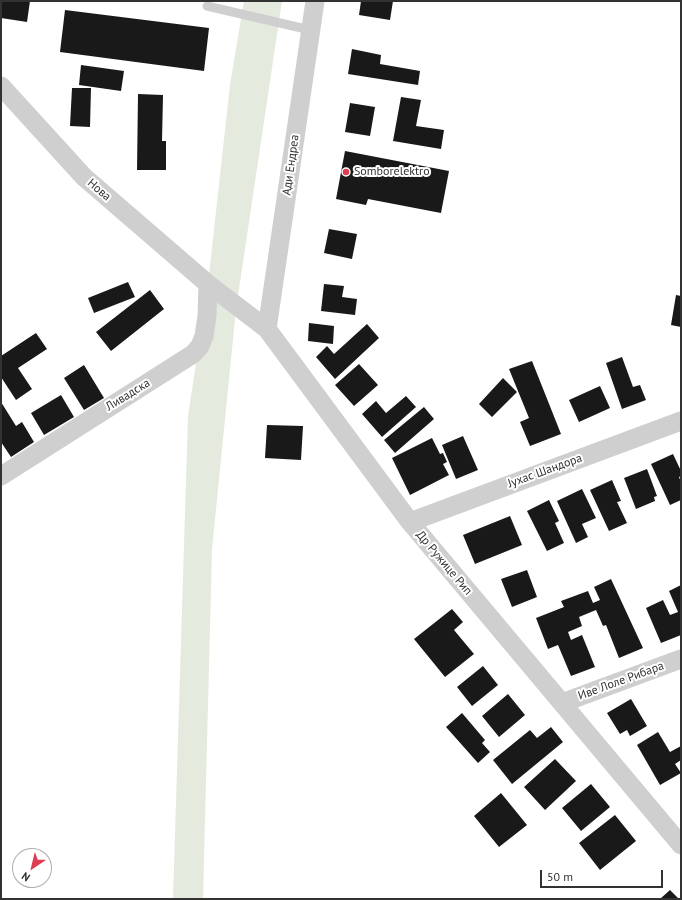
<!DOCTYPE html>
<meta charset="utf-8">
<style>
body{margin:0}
#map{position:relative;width:682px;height:900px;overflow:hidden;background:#fff;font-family:"PT Sans",sans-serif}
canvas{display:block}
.frame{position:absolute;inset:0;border:2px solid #323232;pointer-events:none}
.north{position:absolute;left:12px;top:848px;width:40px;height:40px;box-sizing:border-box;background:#fff;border:1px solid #adadad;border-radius:50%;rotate:215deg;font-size:11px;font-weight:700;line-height:16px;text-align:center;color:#323232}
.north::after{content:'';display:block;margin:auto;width:14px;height:18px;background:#df3d52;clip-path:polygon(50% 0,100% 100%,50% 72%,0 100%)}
.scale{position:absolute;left:540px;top:870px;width:123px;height:18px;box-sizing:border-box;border:2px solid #323232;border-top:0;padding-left:5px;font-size:12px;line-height:14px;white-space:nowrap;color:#323232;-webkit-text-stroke:3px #fff;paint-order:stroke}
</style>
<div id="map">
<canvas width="682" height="900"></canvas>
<div class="frame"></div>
<div class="north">N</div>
<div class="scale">50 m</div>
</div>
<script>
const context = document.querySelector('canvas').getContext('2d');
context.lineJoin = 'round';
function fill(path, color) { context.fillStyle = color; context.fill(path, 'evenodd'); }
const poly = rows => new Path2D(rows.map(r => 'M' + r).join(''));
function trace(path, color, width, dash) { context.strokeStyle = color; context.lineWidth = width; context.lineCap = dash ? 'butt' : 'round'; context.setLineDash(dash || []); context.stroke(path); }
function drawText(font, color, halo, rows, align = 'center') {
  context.font = font + ' "PT Sans",sans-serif'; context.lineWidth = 4; context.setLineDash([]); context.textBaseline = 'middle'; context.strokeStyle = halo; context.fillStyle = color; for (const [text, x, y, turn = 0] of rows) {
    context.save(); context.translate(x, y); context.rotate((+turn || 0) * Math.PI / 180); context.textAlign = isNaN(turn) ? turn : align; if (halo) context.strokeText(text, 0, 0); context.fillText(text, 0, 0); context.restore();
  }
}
fill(poly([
 [244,1,282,1,236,309,212,549,203,899,173,899,188,416,208,284,230,85]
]), '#e5eade');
fill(poly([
 [1,1,30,1,27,22,1,18],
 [361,1,393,1,390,20,359,15],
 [65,10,209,28,204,71,60,52],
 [352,49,381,55,380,64,420,71,418,85,348,74],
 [81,65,124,71,121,91,79,85],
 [72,88,91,88,90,127,70,126],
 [138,94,163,95,162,141,166,141,166,170,137,170],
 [401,97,421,100,416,126,444,130,441,149,393,141],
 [350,103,375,107,370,136,345,132],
 [345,151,449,171,441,213,368,199,366,205,336,199],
 [329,229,357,234,352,259,324,253],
 [128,282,135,297,94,313,88,298],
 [324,284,344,286,342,297,357,299,355,315,321,311],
 [150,290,164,309,111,351,96,332],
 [676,295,681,296,681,327,671,325],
 [309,323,334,326,333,344,308,341],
 [367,324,379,338,335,379,316,357,327,346,334,354],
 [36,333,47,349,18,368,32,389,16,400,1,377,1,356],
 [622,357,633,387,640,385,646,400,622,409,606,363],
 [532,361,561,434,530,446,520,422,529,418,509,369],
 [359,364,378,385,354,406,335,385],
 [84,365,104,398,84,410,64,378],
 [503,378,517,392,492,417,479,404],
 [600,386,610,408,579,422,569,400],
 [61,395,74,417,44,435,31,413],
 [406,396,416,407,382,437,362,414,376,401,386,413],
 [1,402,16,426,22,422,34,442,11,457,1,442],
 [424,407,434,419,395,453,384,440],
 [267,425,303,426,301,460,265,458],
 [463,436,478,470,456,479,442,445],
 [432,438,440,454,443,453,447,462,443,464,449,475,410,495,392,458],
 [673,454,681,471,681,476,679,477,681,482,681,500,670,505,651,464],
 [647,469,657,496,654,497,655,501,636,509,624,478],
 [612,480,621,501,617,502,627,523,609,531,590,490],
 [582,489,596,518,582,524,588,537,576,543,557,501],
 [549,500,559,521,555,523,564,543,547,551,527,511],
 [510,516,522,545,475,564,463,535],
 [527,570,537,597,512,607,501,579],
 [611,579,643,648,619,658,606,625,603,626,596,610,579,617,582,626,568,632,571,640,582,635,595,667,571,676,558,645,548,649,536,618,564,607,561,601,588,591,593,603,600,600,594,587],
 [681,585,681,635,661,643,646,608,663,600,670,615,678,612,669,591],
 [452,609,463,622,454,630,474,654,445,677,414,639],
 [483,666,498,685,472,706,457,687],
 [508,694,525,715,499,737,482,716],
 [631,699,647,726,630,736,627,730,620,734,607,713],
 [462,713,485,740,482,743,490,752,478,763,446,727],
 [551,727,563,742,512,784,493,760,530,730,537,738],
 [658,732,670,752,681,746,681,760,675,764,681,773,660,785,637,745],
 [555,759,576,781,545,810,524,787],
 [591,784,610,807,581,831,562,808],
 [501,793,527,825,499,847,474,816],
 [615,815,636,841,600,870,579,843],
 [670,890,679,899,660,899]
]), '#191919');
trace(poly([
 [207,6,310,30]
]), '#cfcfcf', 9);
trace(poly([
 [1,86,84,177,208,284,267,329,410,522,681,845],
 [267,329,315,1],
 [1,476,193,354,200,346,204,336,207,316,208,284],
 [410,522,681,421],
 [562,703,681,659]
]), '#cfcfcf', 19);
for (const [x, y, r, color] of [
 [346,172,4,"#df3d52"]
]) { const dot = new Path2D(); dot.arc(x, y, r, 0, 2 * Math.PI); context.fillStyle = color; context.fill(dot); trace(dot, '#fff', 1.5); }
drawText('12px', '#323232', '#fff', [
 ["Ади Ендреа",291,165,-82],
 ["Нова",99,190,41],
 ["Ливадска",128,395,-32],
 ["Јухас Шандора",545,471,-20],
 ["Др Ружице Рип",444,563,50],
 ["Иве Лоле Рибара",621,681,-20]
]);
drawText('12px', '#323232', '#fff', [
 ["Somborelektro",354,172]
], 'left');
</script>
